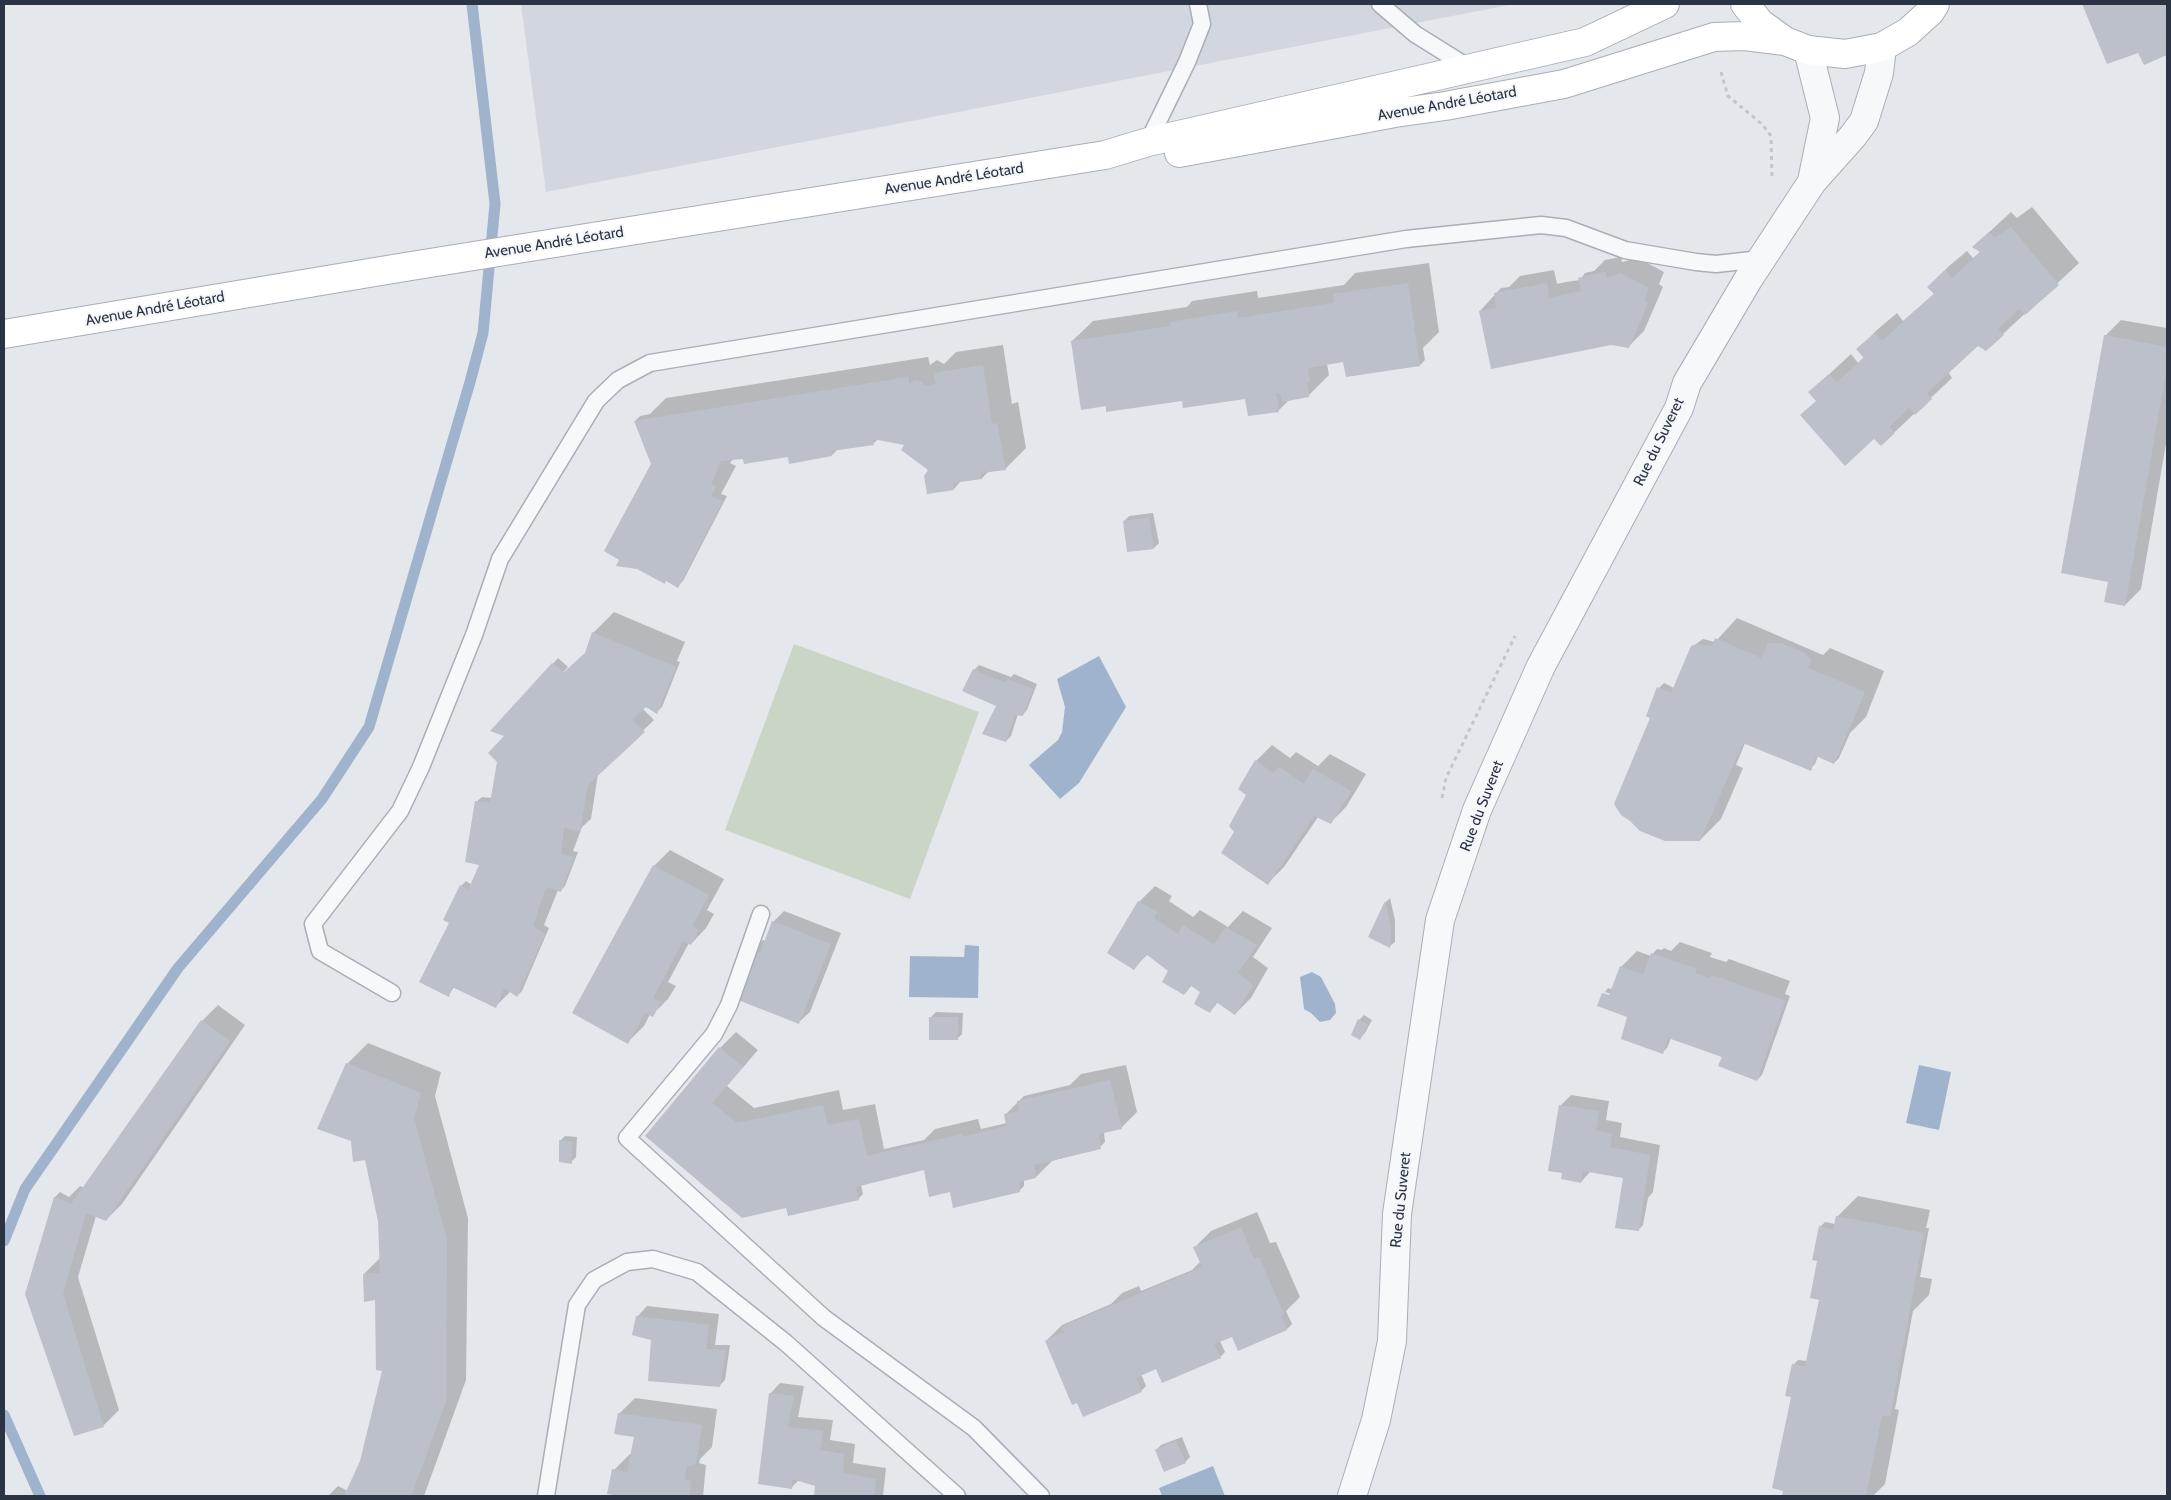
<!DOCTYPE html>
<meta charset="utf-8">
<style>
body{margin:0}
#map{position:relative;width:2171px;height:1500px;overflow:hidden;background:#e4e7ec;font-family:Cabin,sans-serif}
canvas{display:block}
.frame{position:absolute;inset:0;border:5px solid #2b3445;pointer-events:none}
</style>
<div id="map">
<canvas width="2171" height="1500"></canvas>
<div class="frame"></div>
</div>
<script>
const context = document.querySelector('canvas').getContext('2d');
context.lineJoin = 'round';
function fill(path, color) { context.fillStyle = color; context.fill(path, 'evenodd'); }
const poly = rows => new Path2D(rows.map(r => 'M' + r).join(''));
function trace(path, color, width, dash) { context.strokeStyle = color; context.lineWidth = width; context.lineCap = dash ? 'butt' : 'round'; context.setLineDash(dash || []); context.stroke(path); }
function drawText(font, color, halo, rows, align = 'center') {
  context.font = font + ' Cabin,sans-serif'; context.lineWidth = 4; context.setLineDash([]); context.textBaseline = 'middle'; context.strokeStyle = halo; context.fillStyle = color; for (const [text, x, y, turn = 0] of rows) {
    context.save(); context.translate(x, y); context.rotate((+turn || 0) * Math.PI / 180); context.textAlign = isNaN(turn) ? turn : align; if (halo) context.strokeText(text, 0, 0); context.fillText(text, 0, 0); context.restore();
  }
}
fill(poly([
 [521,4,1514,4,546,192]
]), '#d2d6de');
fill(poly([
 [794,644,979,712,910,899,725,830]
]), '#c9d6c5');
fill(poly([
 [1099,656,1126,707,1079,783,1060,799,1029,765,1058,740,1062,732,1065,707,1057,679],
 [965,945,979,946,978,998,909,997,910,956,964,957],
 [1312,972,1321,977,1335,1004,1336,1013,1330,1020,1320,1022,1311,1013,1304,1009,1300,977],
 [1919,1065,1951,1072,1939,1130,1906,1123],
 [1213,1466,1225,1496,1162,1496,1159,1488]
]), '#9fb4cc');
fill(poly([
 [2084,4,2167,4,2167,54,2144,64,2139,51,2108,62],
 [2032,207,2079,263,2003,334,1978,344,1948,372,1952,378,1881,445,1875,438,1817,400,1810,392,1851,354,1858,363,1864,357,1858,349,1878,329,1897,313,1903,321,1935,293,1928,287,1949,266,1967,251,1973,258,1981,251,1974,246,2011,212,2017,218],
 [1621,257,1622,262,1638,258,1664,272,1659,284,1663,287,1644,331,1628,347,1480,311,1501,288,1509,287,1520,276,1554,270,1557,284,1566,282,1580,280,1585,273,1594,271,1605,260],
 [1429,263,1439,332,1423,348,1425,360,1420,365,1344,361,1327,364,1329,375,1308,396,1290,399,1279,410,1246,398,1183,399,1107,405,1072,341,1093,321,1187,307,1192,301,1257,291,1258,298,1344,285,1355,273],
 [2121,320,2167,328,2167,438,2141,589,2125,605,2110,581,2105,336],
 [1003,345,1012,404,1018,402,1026,448,1005,469,989,471,982,478,961,481,954,489,930,470,906,444,878,439,874,443,838,449,832,455,733,459,730,463,736,466,721,494,727,496,683,581,678,586,652,464,635,421,640,416,650,414,666,398,928,357,930,365,937,360,944,364,956,352],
 [1153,513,1159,543,1154,548,1124,521,1129,516],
 [614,612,685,642,677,661,680,662,662,707,657,712,646,705,643,709,654,720,598,774,591,819,582,827,573,851,578,852,565,886,560,891,558,890,544,925,549,928,522,991,517,996,511,991,495,1007,455,985,449,995,461,886,466,881,472,885,481,863,476,802,482,797,492,798,507,735,492,730,558,658,568,667,510,728,586,654,593,633],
 [1737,618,1823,655,1830,648,1884,671,1866,717,1850,733,1839,758,1834,763,1818,756,1815,764,1810,769,1745,743,1736,765,1743,768,1721,819,1700,840,1651,719,1659,688,1664,683,1674,688,1692,647,1703,639,1715,642],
 [979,665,1011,677,1014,674,1037,684,1027,710,1022,715,1018,714,1011,736,1006,741,998,705,974,670],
 [1272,745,1290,758,1296,752,1318,766,1330,754,1366,774,1346,807,1330,823,1318,817,1284,867,1268,883,1235,832,1256,761],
 [670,850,724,879,707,910,714,914,706,928,691,944,689,943,668,982,676,986,668,999,652,1015,650,1014,644,1026,628,1042,654,866],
 [1155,886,1172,896,1169,901,1193,917,1200,910,1228,927,1243,911,1272,928,1253,957,1268,968,1251,998,1235,1014,1218,1002,1210,1012,1201,993,1192,985,1184,994,1169,971,1148,954,1134,968,1139,902],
 [1390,898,1395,920,1395,942,1390,946,1370,936,1386,902],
 [784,911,841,933,810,1012,799,1022,753,951,763,940,766,941,773,922],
 [1680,942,1712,953,1710,957,1726,962,1729,959,1790,981,1785,994,1790,996,1762,1075,1757,1080,1723,1057,1671,1038,1667,1048,1662,1053,1611,997,1611,994,1605,992,1608,988,1613,990,1621,967,1637,951,1651,956,1657,949,1662,950,1664,948,1671,951],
 [218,1005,245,1025,122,1204,106,1220,96,1216,78,1277,119,1410,103,1426,75,1434,46,1229,55,1197,60,1192,69,1197,80,1186,84,1188,202,1021],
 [936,1012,963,1013,962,1034,957,1039,931,1017],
 [1364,1015,1372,1020,1365,1033,1360,1038,1359,1020],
 [736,1032,758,1050,727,1086,754,1108,839,1090,843,1110,875,1104,884,1149,924,1140,935,1129,978,1119,981,1129,1007,1123,1005,1115,1024,1096,1070,1085,1081,1074,1126,1065,1137,1112,1121,1128,1104,1132,1105,1142,1100,1147,1052,1161,1036,1177,1024,1180,1024,1186,1019,1191,951,1191,924,1169,861,1185,863,1194,858,1199,787,1207,647,1136,720,1048],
 [368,1043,441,1072,435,1096,468,1218,466,1380,424,1496,328,1496,338,1486,348,1491,361,1461,384,1370,376,1299,364,1274,381,1257,379,1221,347,1064],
 [1571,1095,1609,1101,1606,1120,1622,1123,1620,1137,1660,1145,1653,1192,1648,1198,1643,1225,1638,1230,1624,1177,1591,1171,1581,1182,1563,1172,1550,1170,1561,1105],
 [565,1136,577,1137,576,1157,571,1162,560,1141],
 [1858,1196,1930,1210,1926,1228,1929,1228,1920,1277,1932,1279,1929,1295,1913,1311,1895,1409,1899,1410,1885,1484,1873,1496,1783,1496,1792,1396,1793,1365,1798,1360,1807,1361,1820,1299,1818,1262,1820,1227,1825,1222,1835,1224,1837,1217],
 [1257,1212,1270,1243,1276,1242,1300,1297,1286,1311,1292,1324,1287,1329,1238,1349,1238,1333,1220,1341,1225,1352,1220,1357,1157,1367,1141,1374,1146,1386,1141,1391,1046,1341,1062,1325,1111,1304,1122,1293,1139,1286,1141,1291,1192,1270,1201,1261,1195,1247,1211,1231],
 [647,1306,719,1314,715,1345,730,1345,725,1380,720,1385,637,1317],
 [780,1383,804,1386,798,1417,833,1420,830,1440,855,1444,853,1463,886,1468,883,1496,815,1496,817,1485,799,1480,791,1488,770,1394],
 [635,1398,717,1409,712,1447,700,1459,699,1463,706,1465,703,1496,623,1496,614,1470,630,1454,632,1454,635,1436,619,1414],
 [1182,1437,1190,1457,1185,1462,1156,1450,1161,1445]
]), '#0003');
trace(poly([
 [4,1241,25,1189,178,968,322,799,369,727,470,382,483,333,495,204,472,4],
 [4,1415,40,1496]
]), '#9fb4cc', 11);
fill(poly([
 [2082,4,2167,4,2167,55,2144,65,2138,53,2107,64],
 [2011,227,2059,285,2025,315,2019,309,1998,329,2004,335,1986,351,1978,346,1927,393,1932,399,1915,415,1909,408,1889,427,1895,433,1881,446,1874,439,1845,466,1800,415,1816,401,1808,392,1829,374,1837,382,1864,358,1856,349,1875,333,1882,341,1934,294,1927,287,1945,270,1952,278,1980,252,1972,247,1989,232,1995,238],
 [1605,272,1607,278,1621,273,1649,288,1644,300,1648,303,1629,348,1611,345,1491,369,1479,311,1496,308,1494,293,1547,283,1549,298,1581,291,1578,278],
 [1408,283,1420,366,1346,377,1343,362,1308,368,1310,382,1307,382,1309,397,1282,402,1280,393,1276,393,1279,412,1248,416,1245,399,1183,408,1182,401,1106,412,1106,406,1081,410,1071,341,1171,326,1170,322,1237,311,1238,318,1334,303,1333,294],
 [2104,335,2167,347,2167,366,2125,606,2104,602,2108,582,2061,573],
 [983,365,992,424,997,423,1006,470,981,473,982,479,953,483,954,490,927,494,924,476,928,470,901,450,904,445,873,439,874,445,831,451,832,456,789,464,788,457,744,464,743,459,721,461,711,484,716,487,711,496,723,501,678,588,666,581,665,584,637,569,616,566,619,560,604,551,651,464,634,421,908,377,910,388,911,382,916,380,921,381,925,386,936,384,934,373],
 [1149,517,1154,549,1127,552,1123,521],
 [592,632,676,667,657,714,646,707,632,720,645,732,588,785,580,831,564,828,561,854,574,857,561,892,546,887,533,926,545,934,517,997,504,988,496,1008,452,987,449,997,419,982,449,923,443,920,460,885,468,890,479,865,465,862,475,801,490,803,497,762,488,753,504,736,490,731,552,663,564,672,585,653],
 [1715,638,1761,658,1768,643,1781,643,1803,652,1812,660,1808,668,1865,692,1834,764,1816,756,1811,771,1743,743,1700,841,1665,841,1640,831,1630,821,1621,815,1614,804,1650,718,1646,716,1657,687,1671,693,1691,646,1697,644,1712,646],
 [973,669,992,678,1005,682,1008,679,1033,689,1023,716,1015,715,1006,742,982,734,996,706,962,691],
 [1255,760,1273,773,1279,767,1304,784,1313,769,1351,791,1331,824,1314,816,1268,885,1221,853,1234,832,1229,826,1246,795,1238,789],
 [653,865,709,895,692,926,699,930,691,945,683,941,653,998,661,1002,653,1017,645,1013,628,1044,572,1013],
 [1138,901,1157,912,1154,918,1178,934,1183,925,1214,944,1226,927,1257,945,1238,973,1253,985,1235,1015,1216,1002,1210,1013,1194,1004,1200,992,1191,986,1184,995,1162,982,1168,971,1146,954,1134,970,1107,953],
 [1385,901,1391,926,1390,948,1368,937],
 [772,921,831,944,799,1024,733,998,752,950,760,953],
 [1651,953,1697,969,1695,973,1710,978,1712,975,1785,1001,1757,1081,1718,1066,1722,1057,1668,1038,1663,1054,1621,1039,1627,1017,1597,1006,1602,993,1609,995,1620,966,1643,975],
 [929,1017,958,1017,958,1040,929,1040],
 [1358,1019,1368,1025,1360,1040,1351,1035],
 [201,1020,230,1041,106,1221,86,1213,63,1294,104,1427,74,1436,25,1294,54,1197,71,1204],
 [719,1047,743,1067,712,1103,737,1123,823,1105,828,1125,859,1119,867,1156,962,1134,963,1137,1006,1126,1004,1114,1019,1111,1017,1101,1110,1080,1122,1129,1099,1134,1101,1149,1034,1165,1036,1178,1019,1182,1020,1192,953,1208,950,1192,929,1197,924,1170,856,1187,859,1200,788,1216,786,1208,742,1218,645,1136],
 [346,1063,421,1093,414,1118,447,1240,446,1402,411,1496,344,1496,360,1461,382,1371,376,1370,375,1300,364,1302,363,1274,380,1273,378,1221,365,1160,353,1162,351,1141,317,1129],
 [1559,1105,1599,1111,1596,1130,1612,1134,1610,1147,1650,1155,1639,1231,1615,1228,1623,1178,1583,1171,1581,1183,1561,1179,1562,1173,1548,1171],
 [559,1140,572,1142,572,1164,559,1162],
 [1836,1216,1924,1233,1890,1417,1882,1415,1866,1496,1782,1496,1783,1491,1772,1488,1791,1397,1785,1396,1792,1364,1805,1366,1819,1300,1810,1298,1817,1261,1812,1260,1819,1226,1833,1230],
 [1241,1227,1254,1259,1259,1257,1284,1314,1281,1316,1287,1330,1238,1351,1232,1337,1214,1344,1221,1358,1162,1383,1156,1369,1136,1378,1142,1392,1083,1417,1077,1403,1072,1405,1045,1341,1064,1332,1061,1327,1202,1267,1193,1247],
 [636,1316,709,1325,706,1349,726,1350,720,1387,648,1381,651,1340,632,1335],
 [769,1393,794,1396,788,1427,823,1431,820,1450,844,1454,843,1473,876,1479,874,1496,814,1496,815,1486,792,1479,792,1489,758,1484],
 [618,1413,702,1425,696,1464,687,1466,684,1479,691,1481,689,1496,619,1496,607,1494,612,1469,627,1472,634,1437,614,1434],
 [1176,1441,1186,1463,1164,1472,1155,1450]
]), '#bbc0ca');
const lane = poly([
 [1380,4,1415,34,1471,69],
 [1148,142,1187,62,1202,24,1198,4],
 [761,914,729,1005,714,1034,627,1138,824,1318,974,1428,1041,1496],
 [392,993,320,951,313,924,400,811,421,767,474,635,500,559,596,401,618,380,650,363,1406,239,1541,225,1566,228,1625,250,1696,262,1716,264,1761,259],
 [546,1496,577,1305,594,1280,627,1262,653,1259,697,1272,786,1343,957,1496]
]);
const street = poly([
 [1808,50,1825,118,1812,181],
 [1352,1496,1376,1420,1392,1341,1397,1214,1440,920,1477,810,1541,666,1679,408,1687,383,1749,278,1812,182,1853,136,1864,121,1879,73,1882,47]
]);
const secondary = poly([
 [1745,4,1760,23,1785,41,1808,50,1845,54,1882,47,1908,32,1930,12,1935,4],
 [1179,153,1395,113,1445,106,1564,84,1714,37,1745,36,1785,41],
 [4,334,405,267,1105,155,1148,142,1585,42,1665,4]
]);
trace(lane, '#a9aeb7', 19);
trace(street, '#a9aeb7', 30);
trace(secondary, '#a9aeb7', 30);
trace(poly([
 [1721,72,1728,96,1762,124,1771,136,1772,178],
 [1442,798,1446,778,1515,636]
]), '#c2c5cb', 3, [4, 4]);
trace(lane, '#f7f8fa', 16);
trace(street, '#f7f8fa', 28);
trace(secondary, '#fff', 28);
drawText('15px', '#2b3445', '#f4f6f9', [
 ["Avenue André Léotard",1447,104,-10],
 ["Avenue André Léotard",954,179,-9],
 ["Avenue André Léotard",554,243,-9],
 ["Avenue André Léotard",155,309,-10],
 ["Rue du Suveret",1659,442,-64],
 ["Rue du Suveret",1482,806,-69],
 ["Rue du Suveret",1401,1200,-84]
]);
</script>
